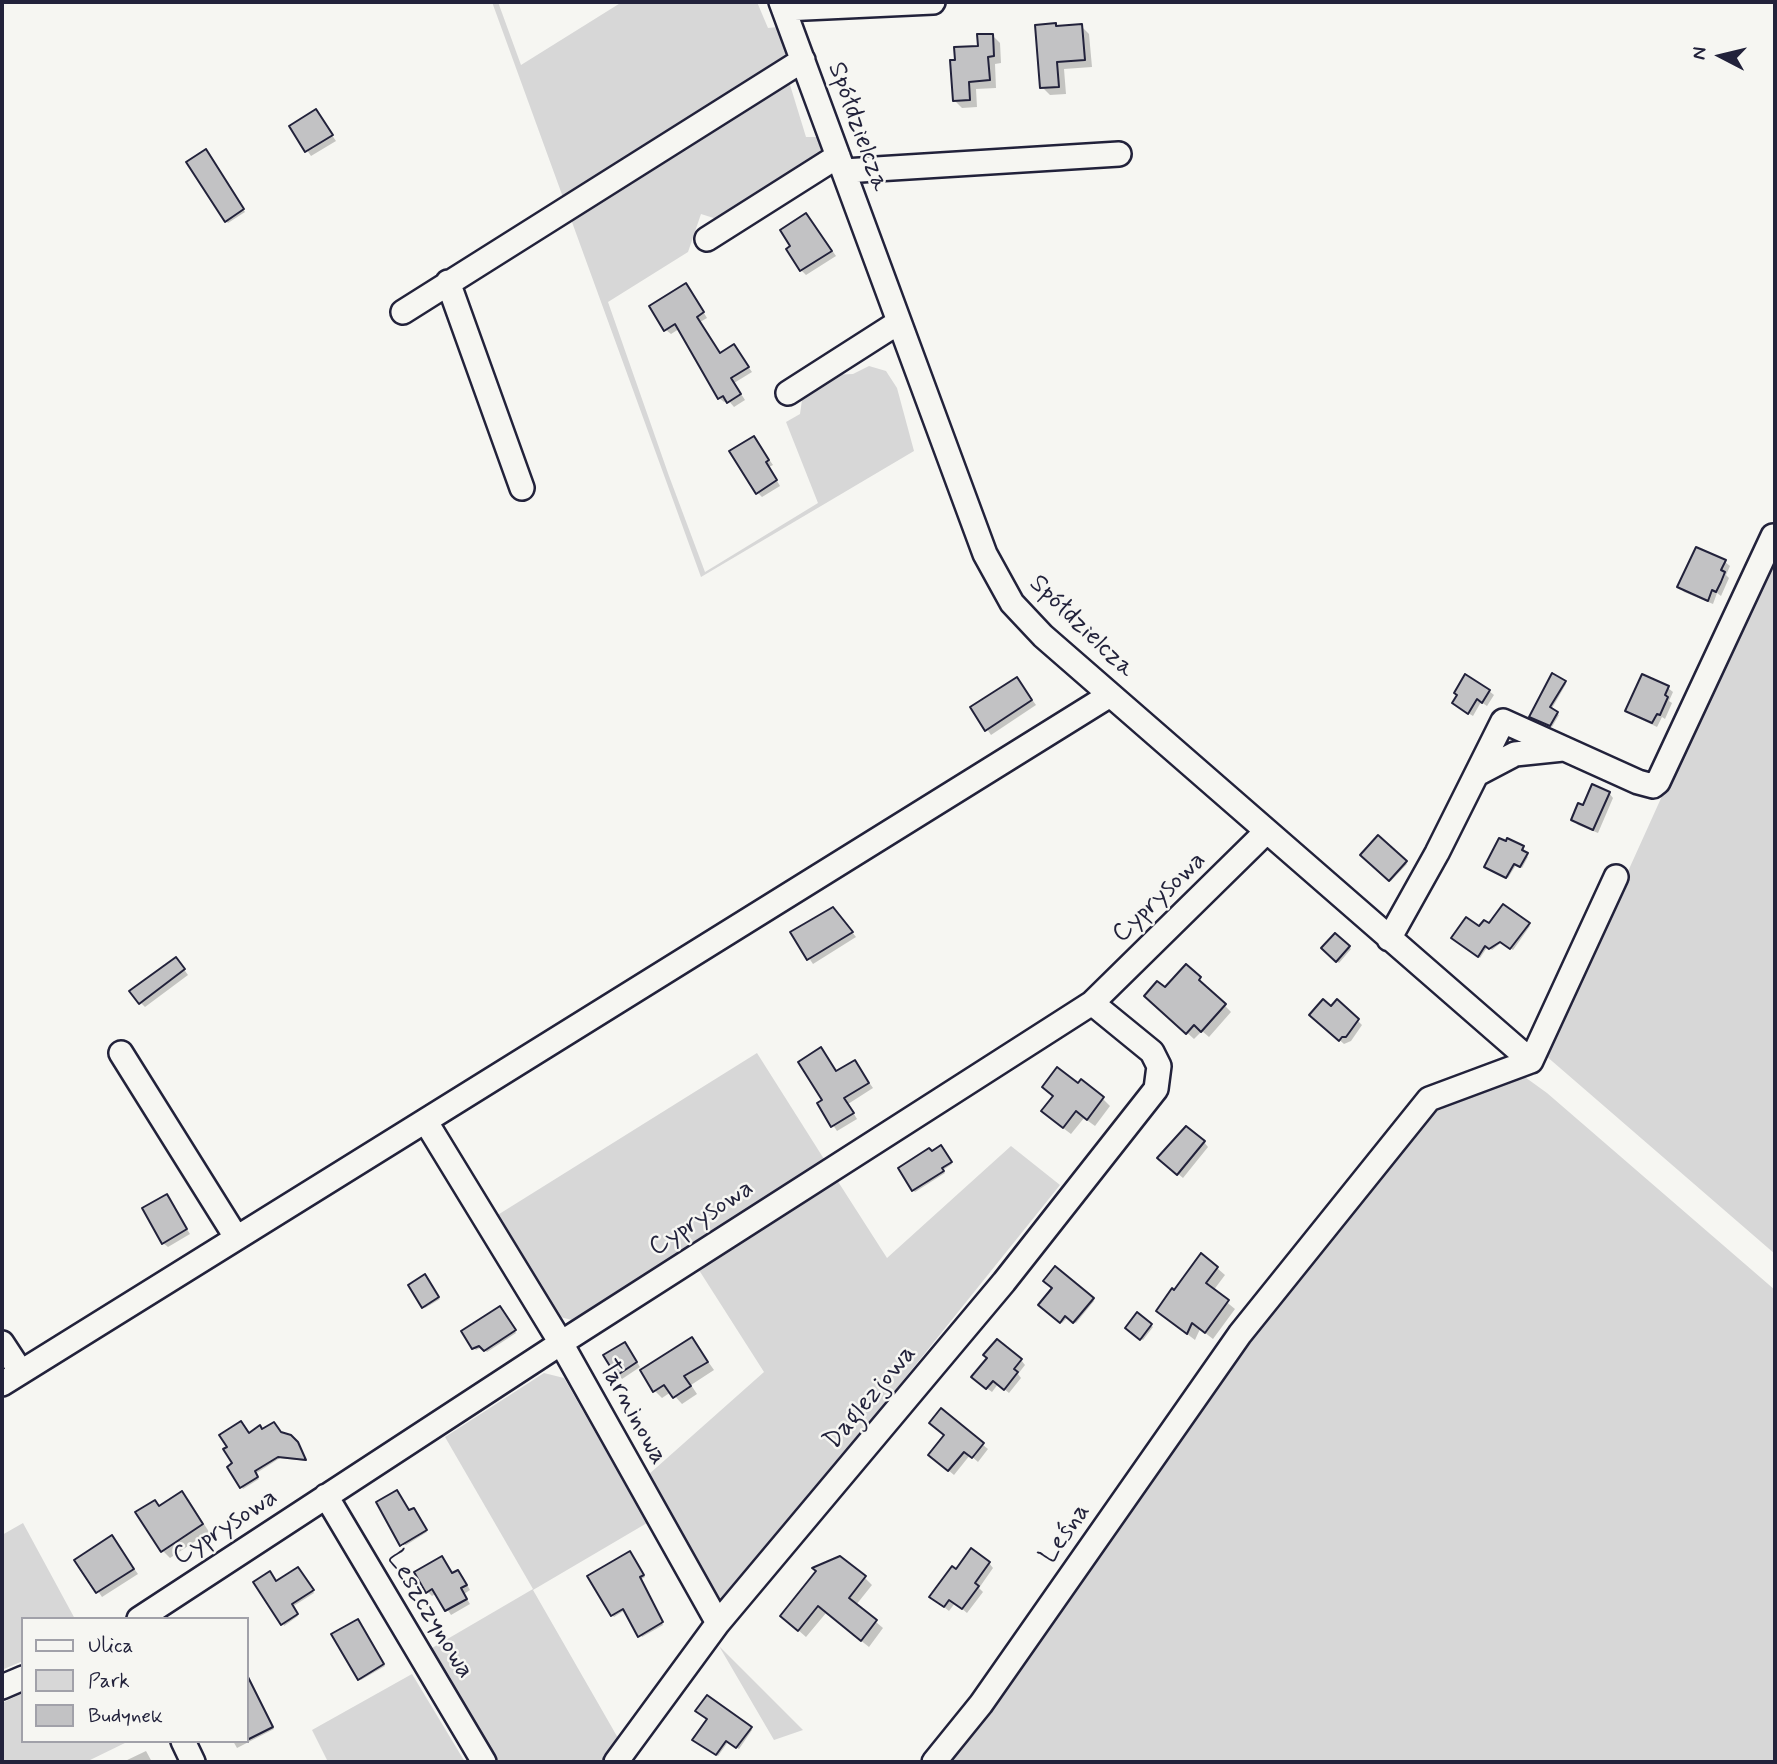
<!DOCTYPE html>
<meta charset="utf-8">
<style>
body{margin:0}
#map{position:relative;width:1777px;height:1764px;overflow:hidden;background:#f6f6f2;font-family:Mynerve,sans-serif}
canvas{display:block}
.frame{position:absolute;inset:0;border:4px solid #22223b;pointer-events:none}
.legend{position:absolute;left:21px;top:1617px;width:228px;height:126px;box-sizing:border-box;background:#f6f6f2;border:2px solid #a1a1a9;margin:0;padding:9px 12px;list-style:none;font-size:21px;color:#22223b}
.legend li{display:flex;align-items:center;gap:14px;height:35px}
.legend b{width:35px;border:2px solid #a1a1a9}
.north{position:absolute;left:1686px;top:21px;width:70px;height:70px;-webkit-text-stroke:5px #f6f6f2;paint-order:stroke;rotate:277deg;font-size:19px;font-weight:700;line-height:28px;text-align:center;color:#22223b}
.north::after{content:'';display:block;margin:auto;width:24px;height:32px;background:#22223b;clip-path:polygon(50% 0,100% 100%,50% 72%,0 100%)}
</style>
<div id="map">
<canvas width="1777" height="1764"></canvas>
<div class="frame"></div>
<ul class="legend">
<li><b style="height:9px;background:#f6f6f2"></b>Ulica</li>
<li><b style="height:19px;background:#d7d7d7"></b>Park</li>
<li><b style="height:19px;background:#c2c2c4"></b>Budynek</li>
</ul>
<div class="north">N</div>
</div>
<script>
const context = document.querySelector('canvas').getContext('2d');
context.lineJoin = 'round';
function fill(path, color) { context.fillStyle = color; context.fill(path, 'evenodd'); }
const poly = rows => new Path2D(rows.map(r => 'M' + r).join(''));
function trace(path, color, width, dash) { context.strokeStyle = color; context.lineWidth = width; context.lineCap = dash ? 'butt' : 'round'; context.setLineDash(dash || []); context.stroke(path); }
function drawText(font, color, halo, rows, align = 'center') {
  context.font = font + ' Mynerve,sans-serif'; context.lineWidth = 5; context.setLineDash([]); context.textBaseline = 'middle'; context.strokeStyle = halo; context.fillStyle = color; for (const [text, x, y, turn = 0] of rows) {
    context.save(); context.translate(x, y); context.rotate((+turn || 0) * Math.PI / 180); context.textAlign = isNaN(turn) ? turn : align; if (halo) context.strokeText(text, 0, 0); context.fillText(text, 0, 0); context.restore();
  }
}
fill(poly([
 [492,2,498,2,521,65,622,2,757,2,768,28,778,27,789,56,783,62,806,137,818,137,822,148,818,162,723,221,701,214,688,252,608,302,669,476,705,572,818,503,786,422,800,414,803,393,831,375,853,374,869,366,886,371,897,388,914,451,701,577],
 [1775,546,1775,1254,1545,1055],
 [757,1053,824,1159,572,1320,552,1315,496,1216],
 [1511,1067,1547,1093,1775,1290,1775,1762,941,1762,1091,1553,1429,1100],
 [1011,1146,1060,1185,726,1601,719,1601,648,1475,764,1372,697,1267,837,1180,887,1258],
 [544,1373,564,1378,647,1523,533,1590,618,1738,601,1762,499,1762,432,1648,533,1589,445,1437],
 [23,1523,75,1619,23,1619,23,1661,4,1669,2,1664,2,1535],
 [719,1646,803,1730,774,1740],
 [412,1674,465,1762,328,1762,312,1730],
 [23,1693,23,1741,129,1741,86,1762,2,1762,2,1703]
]), '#d7d7d7');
fill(poly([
 [1055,25,1058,28,1081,26,1089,34,1092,67,1064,69,1066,94,1050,95,1042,87],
 [992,35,1000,43,1001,63,995,64,996,88,976,89,977,107,962,108,954,100,980,47],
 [316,112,336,141,311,156,291,127],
 [208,153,245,212,228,223,226,221],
 [811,220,836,256,806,275,801,270,793,247],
 [690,290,707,318,700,322,721,354,734,346,752,372,734,383,745,400,734,407,728,400,724,402,719,398,679,329,671,334,666,330],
 [754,438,773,465,769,467,780,486,762,497,757,492],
 [1725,562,1730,566,1726,575,1729,578,1721,596,1717,593,1713,604,1684,592,1679,587],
 [1017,679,1036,705,991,735,972,707],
 [1565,683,1566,684,1551,710,1559,715,1552,727,1533,719,1531,717],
 [1668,688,1673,692,1669,701,1672,703,1665,719,1662,717,1657,727,1632,715,1627,710],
 [1489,691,1494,695,1487,706,1481,702,1473,716,1458,707],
 [1609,793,1613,798,1598,833,1578,825,1573,820,1584,807],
 [1378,837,1407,864,1391,881,1362,855],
 [1523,848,1524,849,1523,853,1528,857,1522,868,1516,865,1508,878,1488,868],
 [1503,906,1530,926,1513,950,1502,942,1492,950,1488,946,1480,958,1455,940,1490,925],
 [838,914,856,937,813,964,792,933],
 [1335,935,1351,949,1339,963,1323,948],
 [180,964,188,975,145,1007,140,1002],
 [1186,966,1231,1012,1209,1037,1202,1031,1194,1039,1153,1002],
 [1331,1008,1357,1020,1362,1025,1351,1041,1344,1044,1316,1019],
 [821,1050,837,1072,855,1062,873,1088,848,1104,857,1119,837,1131,819,1104,824,1100],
 [1078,1086,1103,1099,1110,1106,1095,1126,1084,1118,1071,1134,1051,1119],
 [1175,1138,1204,1142,1208,1147,1183,1178,1159,1158],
 [943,1149,952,1164,943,1170,945,1173,915,1192,913,1190,932,1153],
 [166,1196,190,1234,168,1247,163,1243],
 [1217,1268,1225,1275,1213,1291,1235,1309,1213,1339,1200,1329,1195,1340,1166,1318,1175,1293],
 [1055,1269,1094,1301,1076,1323,1068,1317,1062,1323,1040,1305,1054,1289],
 [426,1278,440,1299,425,1308,424,1307],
 [501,1310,516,1333,487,1352,482,1347,476,1350,474,1348],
 [1137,1315,1153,1327,1143,1340,1127,1328],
 [692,1339,714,1370,691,1385,697,1394,682,1404,671,1392,662,1398,655,1391],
 [629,1349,640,1367,622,1379,618,1374],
 [1021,1360,1025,1365,1018,1374,1021,1378,1009,1393,998,1384,992,1392,978,1382],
 [941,1411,988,1449,978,1462,970,1455,954,1475,935,1459,945,1436],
 [263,1431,290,1437,300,1446,306,1461,280,1458,255,1474,259,1479,243,1489,229,1467,234,1464,249,1435],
 [182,1493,189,1500,209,1532,170,1558,162,1550,155,1502,160,1507],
 [409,1512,415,1512,427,1532,403,1547,401,1545],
 [112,1538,138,1574,102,1597,77,1560],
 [632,1555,645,1577,640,1580,663,1625,642,1637,625,1610,614,1617,612,1615],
 [442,1558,453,1575,458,1572,463,1577,470,1590,464,1594,470,1604,451,1615,437,1593,432,1596,427,1591],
 [989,1563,993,1568,979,1588,983,1592,967,1613,955,1603,949,1611,936,1601,956,1571],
 [300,1571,314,1593,292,1607,298,1616,284,1626,277,1583],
 [865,1578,872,1585,856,1605,883,1628,869,1647,826,1613,806,1637,782,1616],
 [360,1623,385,1666,361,1680,359,1679],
 [253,1691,274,1729,237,1748,233,1741,247,1741,247,1694],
 [751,1728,752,1730,739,1749,728,1742,718,1756,696,1741],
 [146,1751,152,1762,123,1762]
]), '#0003');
const building = poly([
 [1056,23,1056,26,1082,24,1085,60,1057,62,1059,87,1040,88,1035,25,1056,23],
 [977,34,993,34,994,56,988,57,990,80,969,82,970,100,953,101,950,60,955,60,954,47,978,46,977,34],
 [316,109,333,135,305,152,289,126,316,109],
 [206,149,244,209,225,222,186,162,206,149],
 [806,213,832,251,800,271,786,249,790,246,780,230,806,213],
 [686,283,704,312,697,317,720,353,734,344,749,367,731,378,741,394,727,403,723,396,718,399,675,324,664,331,649,306,686,283],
 [754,436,769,460,766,462,777,480,756,494,729,451,754,436],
 [1696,547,1726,560,1721,570,1725,572,1721,582,1716,592,1712,590,1708,601,1677,587,1696,547],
 [1552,673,1566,681,1550,707,1558,712,1550,726,1529,717,1552,673],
 [1465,674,1490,690,1482,703,1477,699,1468,714,1452,703,1457,695,1454,693,1465,674],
 [1642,674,1669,686,1665,695,1668,697,1660,715,1657,714,1652,723,1625,711,1642,674],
 [1017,677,1032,700,985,731,970,707,1017,677],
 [1592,784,1610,792,1593,830,1571,820,1578,803,1583,805,1592,784],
 [1378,835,1407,861,1389,881,1360,855,1378,835],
 [1499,838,1506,841,1507,838,1524,846,1522,850,1528,853,1520,867,1514,864,1506,878,1484,867,1499,838],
 [1503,904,1530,923,1510,949,1500,942,1489,949,1485,946,1478,957,1451,938,1466,917,1479,926,1484,920,1489,923,1503,904],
 [833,907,853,932,807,960,790,932,833,907],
 [1335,933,1350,946,1336,962,1321,948,1335,933],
 [176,957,185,969,139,1004,129,991,176,957],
 [1186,964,1201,977,1199,980,1226,1004,1201,1032,1194,1025,1186,1034,1144,996,1157,981,1165,987,1186,964],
 [1323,999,1331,1006,1337,999,1359,1019,1346,1037,1342,1037,1339,1041,1309,1015,1323,999],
 [821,1047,836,1071,855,1060,869,1083,844,1098,854,1113,831,1127,817,1103,822,1100,798,1062,821,1047],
 [1057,1067,1078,1083,1081,1079,1104,1097,1087,1120,1076,1111,1063,1128,1041,1111,1053,1096,1042,1087,1057,1067],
 [1186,1126,1205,1141,1177,1175,1157,1158,1186,1126],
 [941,1145,952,1162,942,1168,944,1171,912,1191,898,1168,929,1148,932,1151,941,1145],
 [167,1194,187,1229,162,1244,142,1208,167,1194],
 [1201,1253,1218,1267,1206,1283,1229,1300,1205,1333,1192,1323,1187,1334,1156,1311,1172,1288,1174,1290,1201,1253],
 [1055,1266,1094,1298,1073,1323,1065,1316,1060,1323,1038,1305,1052,1288,1043,1281,1055,1266],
 [425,1274,439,1297,422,1308,408,1285,425,1274],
 [500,1306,516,1330,484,1351,479,1346,472,1349,461,1331,500,1306],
 [1137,1312,1152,1324,1140,1340,1125,1328,1137,1312],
 [692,1337,708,1362,684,1376,691,1386,673,1398,664,1385,653,1392,640,1370,692,1337],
 [997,1339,1022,1359,1014,1369,1018,1372,1004,1390,993,1381,986,1389,971,1377,987,1358,983,1355,997,1339],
 [625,1342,637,1362,616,1376,603,1355,625,1342],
 [941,1408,984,1443,972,1458,964,1452,948,1471,928,1455,944,1435,929,1423,941,1408],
 [241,1421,249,1433,260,1425,262,1429,274,1422,281,1432,291,1435,298,1442,306,1460,278,1457,255,1471,258,1477,240,1488,227,1467,232,1463,223,1449,227,1447,219,1435,241,1421],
 [397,1490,409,1510,414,1508,427,1530,400,1546,376,1502,397,1490],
 [182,1491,203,1524,161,1552,135,1512,155,1500,159,1506,182,1491],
 [112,1535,134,1569,96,1593,74,1560,112,1535],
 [971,1548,990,1562,975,1583,979,1586,962,1609,949,1600,944,1607,929,1597,952,1566,956,1569,971,1548],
 [630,1551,644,1575,640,1577,663,1622,638,1637,623,1609,611,1616,587,1576,630,1551],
 [442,1556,452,1573,458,1570,467,1585,461,1588,467,1599,445,1611,432,1589,426,1593,414,1572,442,1556],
 [840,1556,866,1576,849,1598,877,1620,861,1641,818,1606,798,1631,780,1616,816,1571,812,1568,840,1556],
 [298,1567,314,1590,292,1604,298,1614,281,1625,253,1582,270,1571,276,1581,298,1567],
 [358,1619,384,1664,358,1680,331,1634,358,1619],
 [247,1675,273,1727,247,1740,247,1675],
 [707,1695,752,1727,736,1748,726,1741,716,1755,692,1740,707,1719,695,1711,707,1695]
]);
fill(building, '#c2c2c4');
trace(building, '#22223b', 2);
const minor = poly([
 [781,2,985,554,1012,603,1043,636,1531,1061],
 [784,9,933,2],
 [844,171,1119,154],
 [707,239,838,156],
 [448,282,522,488],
 [403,312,803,60],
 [788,393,899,322],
 [1477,774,1515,754,1563,749],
 [1389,939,1437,853,1503,721,1638,782,1653,786,1658,782,1773,536],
 [121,1053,236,1237],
 [426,1122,561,1343,718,1623],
 [2,1343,21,1372],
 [2,1384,1110,695],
 [326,1496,484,1762],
 [139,1619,561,1343,1092,1003,1266,832],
 [2,1687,23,1678],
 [183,1741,193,1762],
 [616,1762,718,1623,1004,1282,1156,1089,1159,1066,1152,1052,1092,1003],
 [934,1762,981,1704,1240,1334,1429,1099,1531,1061,1616,877]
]);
trace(minor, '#22223b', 28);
trace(minor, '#f6f6f2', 23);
drawText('26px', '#22223b', '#f6f6f2', [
 ["Spółdzielcza",857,127,70],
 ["Spółdzielcza",1081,627,44],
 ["Cyprysowa",1160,898,-44],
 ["Cyprysowa",702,1219,-33],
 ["Daglezjowa",871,1398,-50],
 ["Tarninowa",632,1413,61],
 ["Cyprysowa",226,1528,-33],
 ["Leśna",1066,1534,-55],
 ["Leszczynowa",429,1615,59]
]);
</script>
